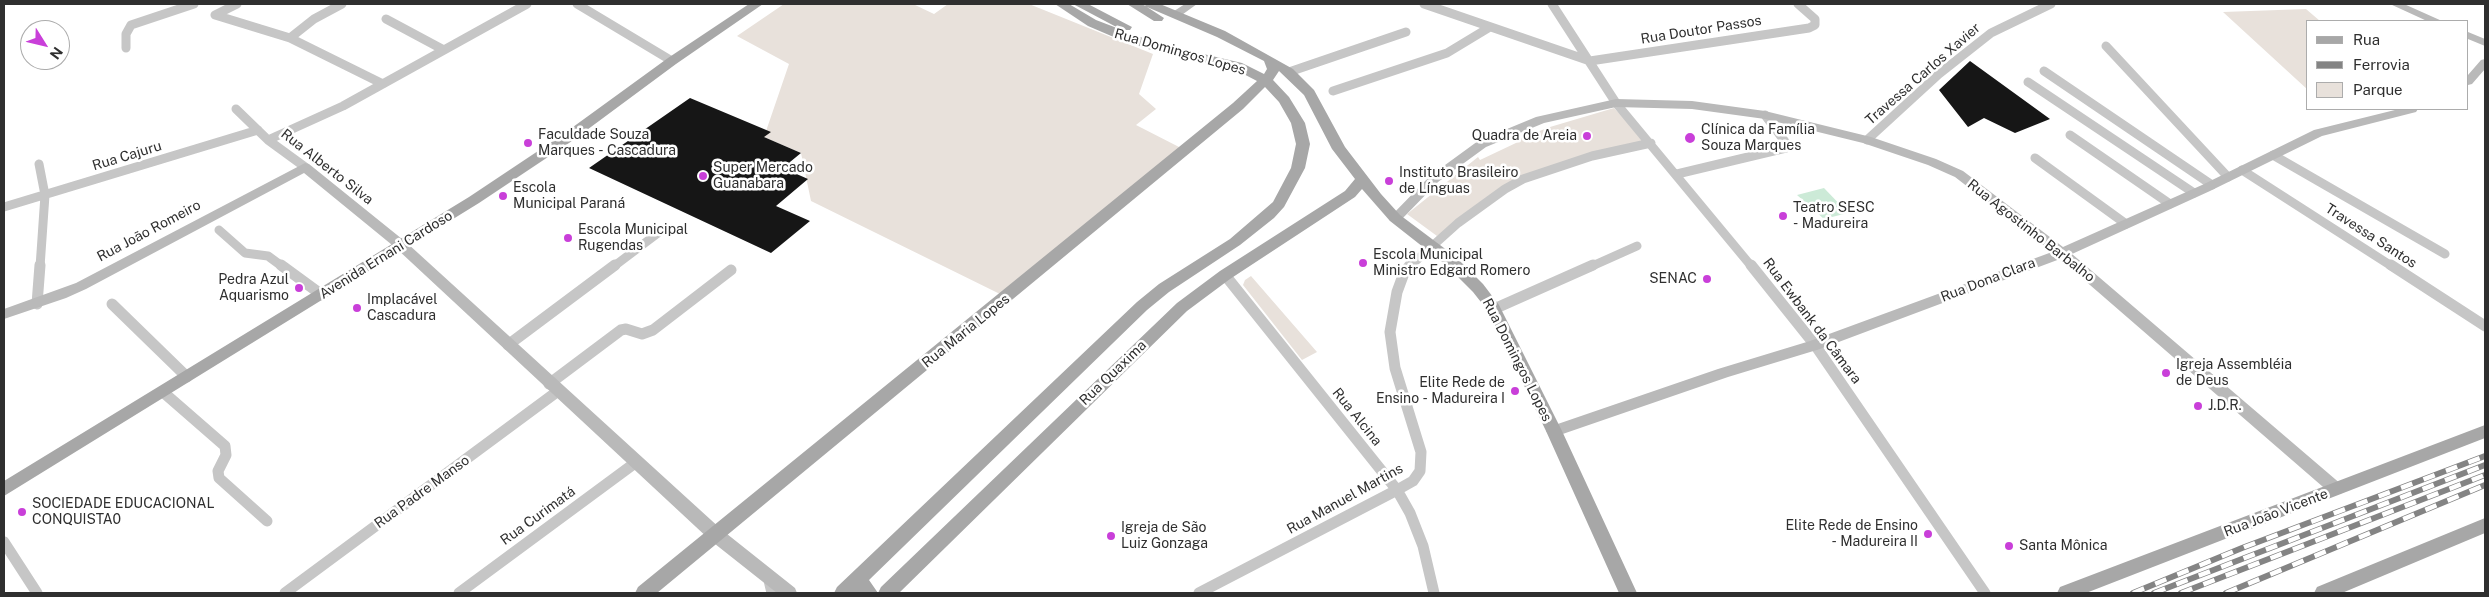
<!DOCTYPE html>
<meta charset="utf-8">
<style>
body{margin:0}
#map{position:relative;width:2489px;height:597px;overflow:hidden;background:#fff;font-family:"Public Sans",sans-serif}
canvas{display:block}
.frame{position:absolute;inset:0;border:5px solid #2f2f2f;pointer-events:none}
.legend{position:absolute;left:2306px;top:20px;width:162px;height:90px;box-sizing:border-box;background:#fff;border:1px solid #acacac;margin:0;padding:6px 9px;list-style:none;font-size:15px;color:#2f2f2f}
.legend li{display:flex;align-items:center;gap:10px;height:25px}
.legend b{width:25px;border:1px solid #acacac}
.north{position:absolute;left:20px;top:20px;width:50px;height:50px;box-sizing:border-box;background:#fff;border:1px solid #acacac;border-radius:50%;rotate:126deg;font-size:14px;font-weight:700;line-height:20px;text-align:center;color:#2f2f2f}
.north::after{content:'';display:block;margin:auto;width:18px;height:22px;background:#c93fd9;clip-path:polygon(50% 0,100% 100%,50% 72%,0 100%)}
</style>
<div id="map">
<canvas width="2489" height="597"></canvas>
<div class="frame"></div>
<ul class="legend">
<li><b style="height:6px;background:#a7a7a7"></b>Rua</li>
<li><b style="height:6px;background:#848484"></b>Ferrovia</li>
<li><b style="height:14px;background:#e8e1db"></b>Parque</li>
</ul>
<div class="north">N</div>
</div>
<script>
const context = document.querySelector('canvas').getContext('2d');
context.lineJoin = 'round';
function fill(path, color) { context.fillStyle = color; context.fill(path, 'evenodd'); }
const poly = rows => new Path2D(rows.map(r => 'M' + r).join(''));
function trace(path, color, width, dash) { context.strokeStyle = color; context.lineWidth = width; context.lineCap = dash ? 'butt' : 'round'; context.setLineDash(dash || []); context.stroke(path); }
function drawText(font, color, halo, rows, align = 'center') {
  context.font = font + ' "Public Sans",sans-serif'; context.lineWidth = 5; context.setLineDash([]); context.textBaseline = 'middle'; context.strokeStyle = halo; context.fillStyle = color; for (const [text, x, y, turn = 0] of rows) {
    context.save(); context.translate(x, y); context.rotate((+turn || 0) * Math.PI / 180); context.textAlign = isNaN(turn) ? turn : align; if (halo) context.strokeText(text, 0, 0); context.fillText(text, 0, 0); context.restore();
  }
}
fill(poly([
 [784,4,913,4,934,14,948,4,1029,4,1153,54,1139,94,1156,109,1136,125,1181,148,1002,295,811,201,801,153,764,137,789,64,737,36],
 [2306,9,2320,21,2308,21,2308,90,2223,12],
 [1614,108,1645,141,1538,170,1437,236,1407,214,1478,157,1480,160,1518,142,1521,138,1550,127],
 [1251,276,1317,352,1302,360,1243,285,1245,280]
]), '#e8e1db');
fill(poly([
 [1824,188,1848,213,1824,219,1797,195]
]), '#ccead7');
fill(poly([
 [1970,61,2050,119,2015,133,1984,118,1968,127,1939,90],
 [690,98,771,132,764,137,801,153,790,162,800,166,792,172,808,179,776,206,810,221,771,253,589,168]
]), '#161616');
trace(poly([
 [237,4,215,15,290,38,383,84],
 [577,4,672,61],
 [1424,4,1590,61,1809,28,1815,25,1815,19,1798,4],
 [1552,4,1616,103,1752,267],
 [386,19,442,49],
 [290,38,314,19,342,4],
 [2106,46,2228,177],
 [126,48,126,34,131,25,194,4],
 [2044,71,2212,185],
 [1289,72,1406,32],
 [2028,82,2194,193],
 [1333,91,1447,53,1490,27],
 [236,109,268,140,305,167],
 [2070,135,2170,204],
 [268,140,343,106,527,4],
 [1867,140,1939,74,1991,33,2051,4],
 [2273,155,2445,254],
 [2035,158,2126,224],
 [39,164,45,195,40,267],
 [2242,170,2393,267],
 [1677,174,1786,148,1786,143,1765,115],
 [4,207,258,130],
 [219,230,245,253,268,256,283,267],
 [613,267,658,233],
 [1409,267,1458,223,1505,189,1523,179,1592,156,1651,143],
 [1590,267,1637,246]
]), '#c6c6c6', 9);
trace(poly([
 [281,265,322,295],
 [1751,265,1815,345,1985,593],
 [2391,265,2485,326],
 [1225,275,1397,490,1410,513,1423,546,1434,593],
 [37,304,40,265],
 [112,304,187,377],
 [1494,309,1593,265],
 [508,345,615,265],
 [549,384,621,330,626,329,642,334,653,330,731,270],
 [163,392,225,446,226,455,218,471,219,478,267,521],
 [4,542,37,593],
 [768,576,772,593],
 [285,593,558,391],
 [459,593,635,463],
 [1199,593,1397,490,1413,481,1420,471,1421,452,1395,368,1390,332,1397,292,1404,273,1410,265]
]), '#c6c6c6', 11);
fill(poly([
 [1185,4,1197,4,1179,17,1171,17,1171,13,1185,4],
 [2390,4,2404,4,2442,21,2427,21,2390,4],
 [2468,32,2485,39,2485,46,2468,39,2468,32],
 [2485,59,2485,69,2472,84,2468,85,2468,75,2481,60,2485,59],
 [1616,99,1692,101,1765,111,1871,137,1936,159,1963,171,2063,247,2202,185,2314,130,2399,109,2418,109,2416,112,2322,136,2210,191,2072,254,2342,485,2344,489,2342,493,2336,495,2330,493,2060,259,1820,349,1728,377,1554,437,1549,435,1546,431,1549,427,1718,369,1810,341,2052,252,1955,177,1928,165,1863,143,1765,119,1692,109,1616,107,1544,123,1486,147,1438,182,1400,221,1390,221,1389,218,1430,176,1478,141,1536,117,1616,99],
 [305,163,309,164,407,243,722,530,795,588,797,593,777,593,710,540,397,249,304,173,86,289,66,298,4,319,4,309,76,283,305,163]
]), '#b9b9b9');
fill(poly([
 [749,4,763,4,676,64,572,141,479,203,4,496,4,481,469,197,562,135,668,58,749,4],
 [1055,4,1069,4,1096,20,1156,43,1242,63,1264,74,1267,69,1264,61,1217,37,1147,7,1164,18,1162,21,1154,21,1127,4,1141,4,1146,6,1144,4,1160,4,1225,31,1293,69,1314,90,1345,147,1381,194,1400,215,1456,257,1483,284,1499,305,1562,431,1637,593,1619,593,1546,431,1488,311,1473,292,1446,265,1390,221,1362,189,1355,197,1230,279,1187,311,899,593,834,593,837,587,1137,302,1159,284,1230,239,1273,202,1291,168,1296,144,1291,123,1279,102,1265,87,1243,109,657,593,635,593,638,587,1233,103,1257,81,1234,69,1148,49,1116,38,1088,26,1055,4],
 [1279,71,1304,95,1332,149,1355,179,1345,191,1220,271,1177,303,881,587,878,593,869,580,1147,310,1169,292,1240,245,1274,218,1284,207,1305,168,1310,144,1305,123,1289,97,1273,80,1279,71],
 [1073,4,1088,4,1132,27,1130,30,1122,30,1073,4],
 [2485,425,2485,438,2086,593,2057,593,2060,587,2485,425],
 [2485,518,2485,533,2342,593,2314,593,2317,587,2485,518]
]), '#a7a7a7');
const rail = poly([
 [2133,593,2242,548,2485,456],
 [2154,593,2485,465],
 [2181,593,2485,475],
 [2226,593,2485,485]
]);
trace(rail, '#848484', 6);
trace(rail, '#fff', 4.5, [12]);
for (const [x, y, r, color] of [
 [1587,136,5,"#c93fd9"],
 [1690,138,6,"#c93fd9"],
 [528,143,5,"#c93fd9"],
 [703,176,5,"#c93fd9"],
 [1389,181,5,"#c93fd9"],
 [503,196,5,"#c93fd9"],
 [1783,216,5,"#c93fd9"],
 [568,238,5,"#c93fd9"],
 [1363,263,5,"#c93fd9"],
 [1707,279,5,"#c93fd9"],
 [299,288,5,"#c93fd9"],
 [357,308,5,"#c93fd9"],
 [2166,373,5,"#c93fd9"],
 [1515,391,5,"#c93fd9"],
 [2198,406,5,"#c93fd9"],
 [22,512,5,"#c93fd9"],
 [1928,534,5,"#c93fd9"],
 [1111,536,5,"#c93fd9"],
 [2009,546,5,"#c93fd9"]
]) { const dot = new Path2D(); dot.arc(x, y, r, 0, 2 * Math.PI); context.fillStyle = color; context.fill(dot); trace(dot, '#fff', 2); }
drawText('14px', '#2f2f2f', '#fff', [
 ["Rua Doutor Passos",1701,30,-9],
 ["Rua Domingos Lopes",1180,52,16],
 ["Travessa Carlos Xavier",1923,74,-41],
 ["Rua Cajuru",127,156,-17],
 ["Rua Alberto Silva",327,167,38],
 ["Rua João Romeiro",149,231,-28],
 ["Rua Agostinho Barbalho",2031,231,38],
 ["Travessa Santos",2371,236,33],
 ["Avenida Ernani Cardoso",386,255,-32],
 ["Rua Dona Clara",1988,280,-21],
 ["Rua Ewbank da Câmara",1812,321,53],
 ["Rua Maria Lopes",966,331,-39],
 ["Rua Domingos Lopes",1517,360,63],
 ["Rua Quaxima",1113,373,-44],
 ["Rua Alcina",1357,417,51],
 ["Rua Padre Manso",422,492,-36],
 ["Rua Manuel Martins",1345,499,-29],
 ["Rua João Vicente",2276,513,-21],
 ["Rua Curimatá",538,516,-36]
]);
drawText('14px', '#2f2f2f', '#fff', [
 ["Clínica da Família",1701,130],
 ["Souza Marques",1701,146],
 ["Faculdade Souza",538,135],
 ["Marques - Cascadura",538,151],
 ["Quadra de Areia",1577,136,"right"],
 ["Super Mercado",713,168],
 ["Guanabara",713,184],
 ["Instituto Brasileiro",1399,173],
 ["de Línguas",1399,189],
 ["Escola",513,188],
 ["Municipal Paraná",513,204],
 ["Teatro SESC",1793,208],
 ["- Madureira",1793,224],
 ["Escola Municipal",578,230],
 ["Rugendas",578,246],
 ["Escola Municipal",1373,255],
 ["Ministro Edgard Romero",1373,271],
 ["SENAC",1697,279,"right"],
 ["Pedra Azul",289,280,"right"],
 ["Aquarismo",289,296,"right"],
 ["Implacável",367,300],
 ["Cascadura",367,316],
 ["Igreja Assembléia",2176,365],
 ["de Deus",2176,381],
 ["Elite Rede de",1505,383,"right"],
 ["Ensino - Madureira I",1505,399,"right"],
 ["J.D.R.",2208,406],
 ["SOCIEDADE EDUCACIONAL",32,504],
 ["CONQUISTA0",32,520],
 ["Elite Rede de Ensino",1918,526,"right"],
 ["- Madureira II",1918,542,"right"],
 ["Igreja de São",1121,528],
 ["Luiz Gonzaga",1121,544],
 ["Santa Mônica",2019,546]
], 'left');
</script>
